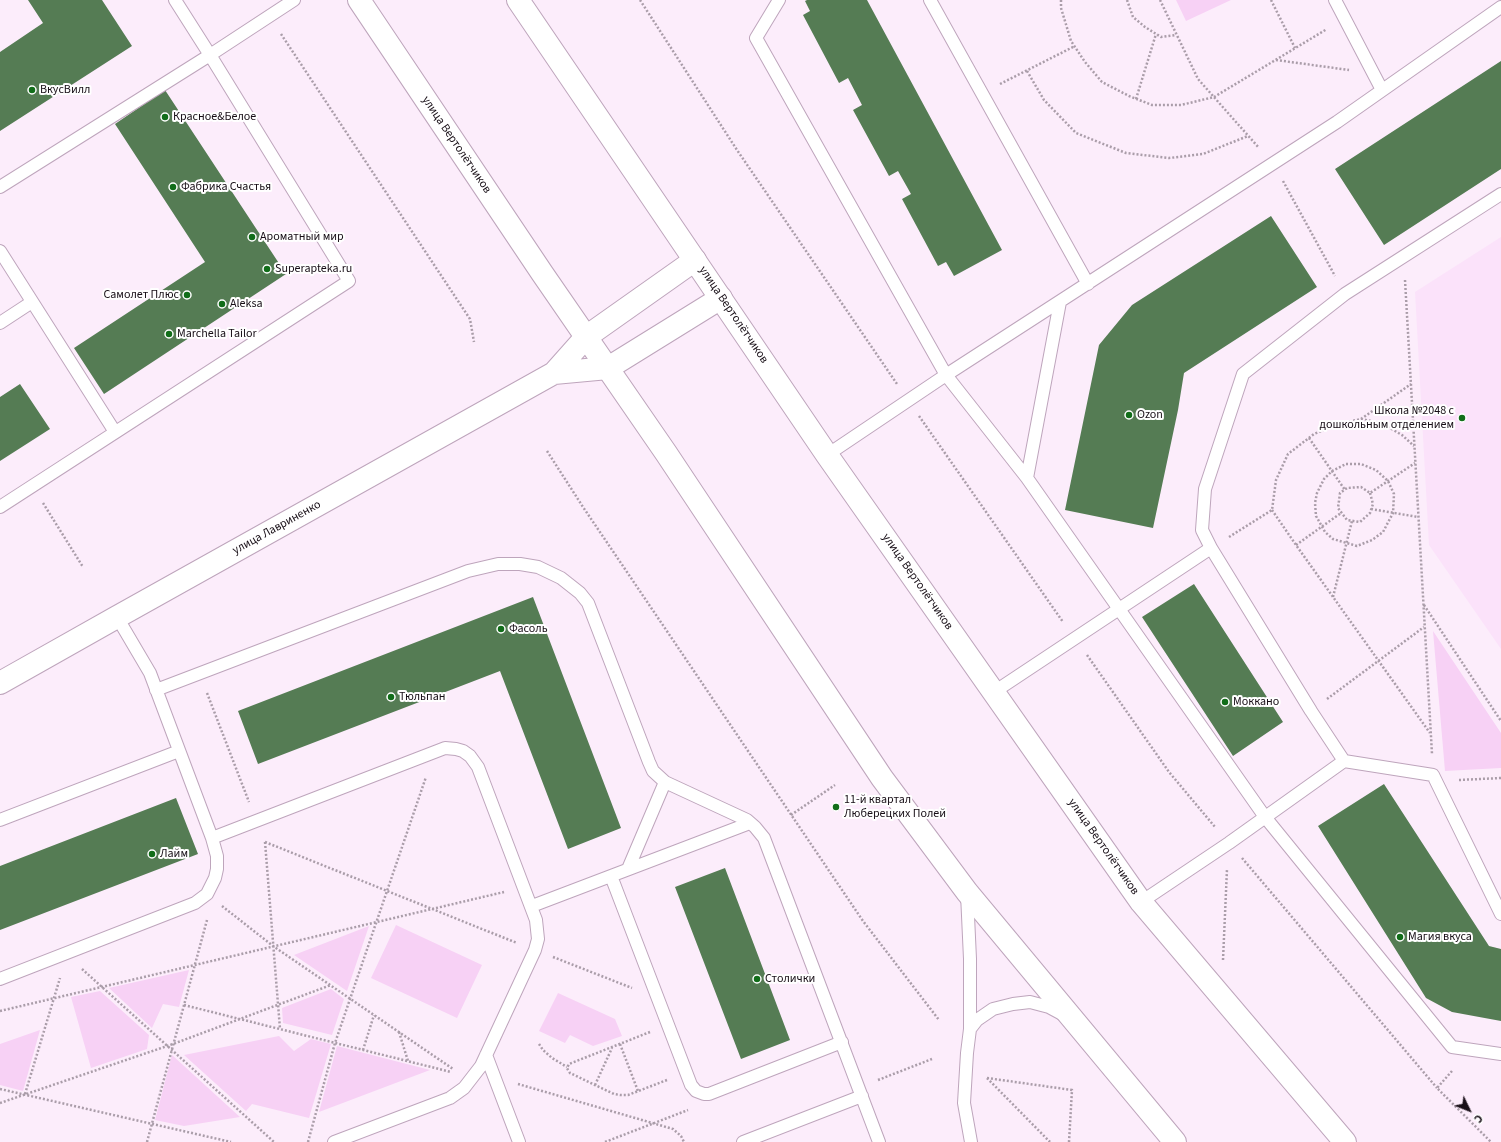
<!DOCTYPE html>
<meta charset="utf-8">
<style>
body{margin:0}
#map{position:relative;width:1501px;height:1142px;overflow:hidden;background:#fcedfb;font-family:"Source Sans 3",sans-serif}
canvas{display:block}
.north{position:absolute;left:1449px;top:1090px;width:40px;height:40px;-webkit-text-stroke:3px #fff;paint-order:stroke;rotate:133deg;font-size:11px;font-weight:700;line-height:16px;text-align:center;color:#170e16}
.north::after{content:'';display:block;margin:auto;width:14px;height:18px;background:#170e16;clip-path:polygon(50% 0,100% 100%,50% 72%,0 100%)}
</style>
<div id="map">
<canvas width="1501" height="1142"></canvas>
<div class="north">С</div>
</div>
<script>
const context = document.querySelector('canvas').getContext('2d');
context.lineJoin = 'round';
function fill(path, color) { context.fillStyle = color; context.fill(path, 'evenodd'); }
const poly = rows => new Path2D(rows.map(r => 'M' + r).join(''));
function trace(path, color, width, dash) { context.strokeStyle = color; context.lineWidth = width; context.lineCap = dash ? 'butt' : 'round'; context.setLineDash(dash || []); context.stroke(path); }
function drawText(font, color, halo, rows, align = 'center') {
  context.font = font + ' "Source Sans 3",sans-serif'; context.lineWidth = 4; context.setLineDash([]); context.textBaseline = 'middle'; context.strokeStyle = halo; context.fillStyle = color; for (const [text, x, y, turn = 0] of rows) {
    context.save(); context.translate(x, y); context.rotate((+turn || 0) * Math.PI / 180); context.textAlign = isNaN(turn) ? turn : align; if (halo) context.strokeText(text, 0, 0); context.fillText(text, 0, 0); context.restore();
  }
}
fill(poly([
 [1501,237,1501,649,1429,545,1415,292]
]), '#fbe2fa');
fill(poly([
 [1176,0,1231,0,1186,21],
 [1433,631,1501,733,1501,768,1445,771],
 [396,925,482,965,457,1018,371,978],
 [369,926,347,991,294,955],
 [189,970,179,1007,163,1004,152,1028,109,988],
 [331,989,344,999,332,1035,283,1023,282,1008],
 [100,991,149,1035,147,1049,91,1068,71,997],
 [558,993,615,1019,622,1036,593,1046,570,1035,565,1043,539,1031],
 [40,1030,23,1091,0,1085,0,1044],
 [279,1036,294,1051,311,1039,331,1044,309,1118,252,1104,246,1111,184,1055],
 [337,1046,430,1070,319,1112],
 [172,1055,240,1117,184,1126,155,1120]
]), '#f7d1f5');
fill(poly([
 [28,0,102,0,132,46,0,131,0,52,43,23],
 [807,0,867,0,1002,250,954,276,946,262,938,266,902,199,911,194,898,171,889,176,853,110,862,105,848,78,839,83,803,15,810,11,805,1],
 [1501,61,1501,169,1384,245,1335,169],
 [165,90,286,274,104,394,74,348,205,262,115,124],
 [1271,216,1317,287,1184,373,1178,410,1153,528,1065,510,1099,345,1132,305],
 [20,384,50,429,0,461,0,397],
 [1194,584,1283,722,1233,756,1142,617],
 [533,597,621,828,568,849,500,671,258,764,238,711],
 [1384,784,1489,946,1501,949,1501,1021,1452,1012,1426,998,1318,826],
 [176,798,198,854,0,930,0,866],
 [725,868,790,1040,741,1059,675,887]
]), '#557c54');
const service = poly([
 [175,0,210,55,294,0],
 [779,0,756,38,946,375,1337,122,1501,7],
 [930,0,1088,284],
 [1335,0,1382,90],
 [0,187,210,55,349,281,0,507],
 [0,251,115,432],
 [1060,302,1027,478,1265,817,1452,1047,1501,1054],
 [0,323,32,302,28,295],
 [827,455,946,375,1027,478],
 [156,690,468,571,498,564,520,564,538,567,561,578,580,593,588,603,649,762,653,771,665,782,747,820,755,827,764,838,879,1142],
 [994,692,1211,548],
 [1344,761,1311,711,1211,548,1202,530,1205,489,1243,374,1345,294,1501,194],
 [0,820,179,751],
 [212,838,445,748,456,749,463,751,470,756,478,767,536,920,538,939,535,950,481,1066,464,1088,450,1098,334,1142],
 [628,869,665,782],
 [611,876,691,1085,696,1091,704,1094,709,1094,842,1042],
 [967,894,970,959,970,1029,967,1053,964,1103,971,1142],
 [1141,902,1229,843,1344,761,1433,775,1501,914],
 [532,906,750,823],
 [0,979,195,903,207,894,215,878,217,869,217,856,212,838,150,673,117,617],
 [970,1029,977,1020,993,1009,1013,1004,1030,1002,1049,1007,1062,1014],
 [486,1055,519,1142],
 [743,1142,862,1096]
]);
const minor = poly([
 [554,373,608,368,721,298],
 [0,683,117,617,554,373,586,337,695,260]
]);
const secondary = poly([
 [359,0,542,273,666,453,882,778,967,892,1175,1142],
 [518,0,827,455,1141,902,1345,1142]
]);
trace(service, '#bea5bc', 14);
trace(minor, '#bea5bc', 24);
trace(secondary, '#bea5bc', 24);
trace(poly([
 [640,0,737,150,897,384],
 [1061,0,1061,8,1071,41,1085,62,1102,82,1129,96,1152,105,1181,105,1214,97,1327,29],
 [1127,0,1133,17,1145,27,1161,37,1176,35],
 [1160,0,1198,79,1259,148],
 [1271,0,1295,48],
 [281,34,470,319,474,342],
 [1276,60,1349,70],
 [1027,71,1044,100,1076,133,1126,153,1169,158,1203,154,1248,136],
 [1000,84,1075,46],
 [1136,99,1156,34],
 [1283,181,1335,276],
 [1405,280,1432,754],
 [919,416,1063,622],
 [1361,419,1381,423,1402,435,1414,446],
 [1309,438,1345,490],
 [547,451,583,507,863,921,939,1020],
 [1346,464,1361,464,1376,470,1388,481,1394,494,1393,513,1383,532,1372,540,1357,546,1333,539,1325,532,1316,516,1315,503,1317,493,1324,479,1332,471,1346,464],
 [1370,493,1373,504,1370,513,1360,522,1347,520,1338,508,1340,493,1347,488,1361,487,1370,493,1415,463],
 [43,503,83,567],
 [1371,509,1418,517],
 [1272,510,1296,545,1430,733],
 [1229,537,1272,510,1276,480,1288,454,1314,434,1338,424,1361,419,1411,384],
 [1296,545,1341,513],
 [1333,597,1352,521],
 [1424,605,1501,721],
 [1087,655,1169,772,1215,827],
 [207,693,249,802],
 [1327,699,1424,627],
 [1459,780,1501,778],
 [791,815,835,785],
 [265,842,517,943],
 [265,842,280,1029],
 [1242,858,1437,1088],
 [222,906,273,946,453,1069],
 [553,957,632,988],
 [1223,960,1227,869],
 [82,969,274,1142],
 [184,1005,451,1072],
 [0,1011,504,892],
 [399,1032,408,1061],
 [650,1032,569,1064,567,1068,568,1070,570,1073,595,1085,614,1094,620,1095,628,1095,667,1080],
 [539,1044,543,1050,552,1058,567,1067],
 [620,1044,638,1091],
 [363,1050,374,1015],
 [1452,1071,1437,1088,1491,1142],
 [987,1078,1072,1090,1069,1142],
 [987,1078,1050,1142],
 [878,1080,932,1059],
 [518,1084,673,1129,681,1136,684,1142],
 [595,1085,612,1048],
 [0,1089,231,1142],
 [25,1094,60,978],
 [0,1103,173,1044,331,985],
 [147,1142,207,920],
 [308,1142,335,1043,426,777],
 [605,1142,688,1110]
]), '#aa9da9', 2.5, [2, 2]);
trace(service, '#fff', 12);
trace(minor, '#fff', 22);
trace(secondary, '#fff', 22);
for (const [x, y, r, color] of [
 [32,90,4,"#116d19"],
 [165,117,4,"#116d19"],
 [173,187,4,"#116d19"],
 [252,237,4,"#116d19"],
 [267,269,4,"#116d19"],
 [187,295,4,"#116d19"],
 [222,304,4,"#116d19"],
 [169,334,4,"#116d19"],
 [1129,415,4,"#116d19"],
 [1462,418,4,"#116d19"],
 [501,629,4,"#116d19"],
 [391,697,4,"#116d19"],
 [1225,702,4,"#116d19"],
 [836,807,4,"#116d19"],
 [152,854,4,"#116d19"],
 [1400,937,4,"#116d19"],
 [757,979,4,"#116d19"]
]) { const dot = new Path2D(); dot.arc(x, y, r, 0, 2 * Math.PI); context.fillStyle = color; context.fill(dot); trace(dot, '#fff', 1.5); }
drawText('12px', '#170e16', '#fff', [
 ["ВкусВилл",40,90],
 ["Красное&Белое",173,117],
 ["Фабрика Счастья",181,187],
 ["Ароматный мир",260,237],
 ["Superapteka.ru",275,269],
 ["Самолет Плюс",179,295,"right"],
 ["Aleksa",230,304],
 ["Marchella Tailor",177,334],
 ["Школа №2048 с",1454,411,"right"],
 ["дошкольным отделением",1454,425,"right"],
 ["Ozon",1137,415],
 ["Фасоль",509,629],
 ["Тюльпан",399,697],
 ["Моккано",1233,702],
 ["11-й квартал",844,800],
 ["Люберецких Полей",844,814],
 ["Лайм",160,854],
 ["Магия вкуса",1408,937],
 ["Столички",765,979]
], 'left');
drawText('12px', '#170e16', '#fff', [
 ["улица Вертолётчиков",456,145,56],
 ["улица Вертолётчиков",733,315,56],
 ["улица Лавриненко",277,528,-29],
 ["улица Вертолётчиков",917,582,55],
 ["улица Вертолётчиков",1103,847,55]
]);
</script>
